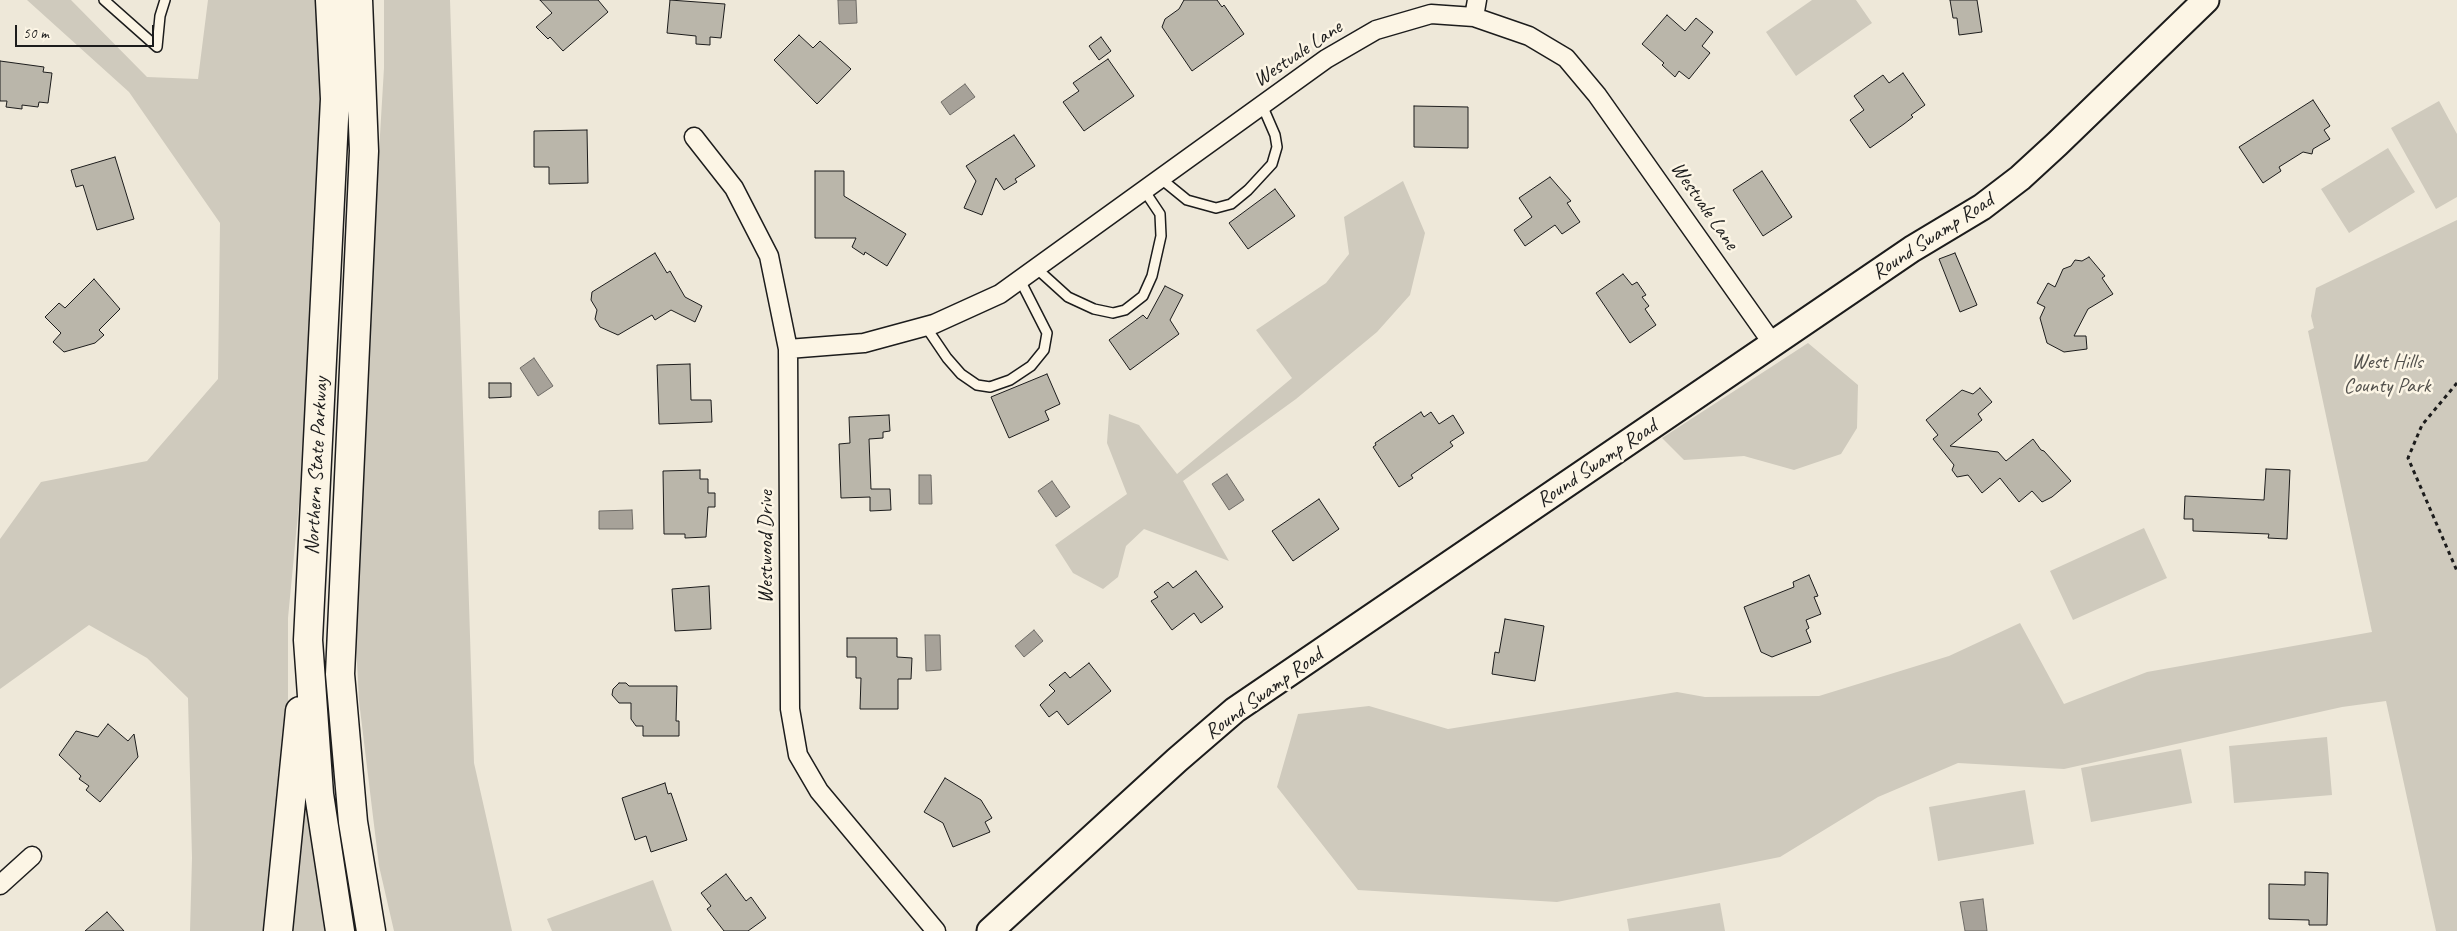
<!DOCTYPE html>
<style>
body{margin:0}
#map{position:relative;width:2457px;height:931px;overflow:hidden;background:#eee8d9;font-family:Caveat,sans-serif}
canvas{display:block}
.scale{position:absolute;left:15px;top:25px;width:139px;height:22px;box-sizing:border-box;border:2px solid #1c1c1c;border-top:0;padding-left:6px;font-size:15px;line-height:18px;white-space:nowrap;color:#1c1c1c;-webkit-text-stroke:4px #fcf5e5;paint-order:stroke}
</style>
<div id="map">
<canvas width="2457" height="931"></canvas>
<div class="scale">50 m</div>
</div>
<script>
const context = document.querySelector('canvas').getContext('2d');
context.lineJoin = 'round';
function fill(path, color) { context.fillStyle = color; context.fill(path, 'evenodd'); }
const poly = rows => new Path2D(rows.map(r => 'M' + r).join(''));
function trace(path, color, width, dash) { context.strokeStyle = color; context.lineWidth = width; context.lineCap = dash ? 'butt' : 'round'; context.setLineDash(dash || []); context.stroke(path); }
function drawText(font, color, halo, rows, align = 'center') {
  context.font = font + ' Caveat,sans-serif'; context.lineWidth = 5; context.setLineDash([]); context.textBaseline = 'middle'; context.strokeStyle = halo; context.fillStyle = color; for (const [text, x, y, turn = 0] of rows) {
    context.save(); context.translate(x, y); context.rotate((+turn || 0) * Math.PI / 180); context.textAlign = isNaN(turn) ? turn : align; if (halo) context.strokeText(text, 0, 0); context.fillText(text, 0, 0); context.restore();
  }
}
fill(poly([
 [27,0,71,0,147,77,198,79,208,0,317,0,322,116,300,493,288,618,288,716,268,931,190,931,192,858,188,698,147,658,89,625,0,689,0,539,41,482,147,461,218,379,220,223,129,92],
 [384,0,450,0,474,763,512,931,394,931,379,866,359,701,353,587,384,68],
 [1812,0,1856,0,1872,23,1796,76,1766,32],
 [2439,101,2457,134,2457,197,2436,209,2391,128],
 [2388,148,2415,192,2349,233,2321,189],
 [1403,181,1425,233,1410,295,1377,332,1296,399,1183,481,1229,561,1144,529,1126,546,1118,577,1103,589,1073,573,1055,545,1127,494,1107,443,1109,414,1139,425,1177,474,1292,378,1256,330,1326,283,1349,254,1344,217],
 [2457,220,2457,931,2436,931,2386,701,2342,707,2064,769,1958,763,1878,797,1780,857,1557,902,1358,890,1277,787,1298,714,1369,706,1448,729,1677,692,1705,697,1819,696,1949,656,2020,623,2064,704,2147,672,2372,632,2308,331,2314,328,2311,316,2316,288],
 [1808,343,1858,385,1857,428,1841,454,1794,470,1744,456,1684,460,1662,438],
 [2144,528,2167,578,2073,620,2050,571],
 [2327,737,2332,795,2234,803,2229,746],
 [2181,749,2192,803,2091,822,2081,768],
 [2025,790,2034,844,1938,861,1929,807],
 [302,802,307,807,328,931,285,931],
 [653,880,672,931,552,931,547,919],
 [1720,903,1725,931,1629,931,1627,919]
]), '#cfcabd');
const water = poly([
 [838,0,856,0,857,23,839,24,838,0],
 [965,84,975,97,950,115,941,102,965,84],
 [534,358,553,386,538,396,520,368,534,358],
 [1227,474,1244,500,1229,510,1212,484,1227,474],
 [919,475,931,475,932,504,919,504,919,475],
 [1052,481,1070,507,1056,517,1038,491,1052,481],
 [632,510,633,529,599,529,599,511,632,510],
 [1034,630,1043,641,1024,657,1015,646,1034,630],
 [925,635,940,635,941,670,926,671,925,635],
 [1983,899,1987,931,1965,931,1960,902,1983,899]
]);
fill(water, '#a7a299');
trace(water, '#6f6c67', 1);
const building = poly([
 [540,0,598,0,608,12,563,51,550,37,548,39,536,27,552,13,540,0],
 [670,0,725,4,721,38,710,37,710,45,696,44,696,36,667,33,670,0],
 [1184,0,1217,0,1222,7,1224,5,1244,34,1192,71,1162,27,1165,19,1179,9,1184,0],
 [1950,0,1977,0,1982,32,1959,35,1957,18,1953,18,1950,0],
 [1667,15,1685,31,1696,18,1713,32,1702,46,1710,53,1689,79,1679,71,1675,77,1662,65,1664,63,1642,44,1667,15],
 [799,35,813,48,820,41,851,69,817,104,774,60,799,35],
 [1101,37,1111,51,1099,60,1089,46,1101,37],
 [1108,59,1134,96,1084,131,1063,102,1079,91,1073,83,1108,59],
 [0,61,44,67,43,72,52,73,48,103,39,102,38,107,22,105,22,109,6,107,7,101,0,101,0,61],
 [1903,73,1925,105,1911,115,1913,117,1904,124,1870,148,1850,120,1864,110,1854,96,1883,75,1889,83,1903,73],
 [2313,100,2330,126,2324,130,2330,139,2313,149,2312,154,2303,152,2279,167,2281,171,2263,183,2239,147,2313,100],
 [1414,106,1468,107,1468,148,1414,147,1414,106],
 [587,130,588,183,549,184,549,167,534,167,534,131,587,130],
 [1014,135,1035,166,1015,179,1017,182,1004,190,996,178,982,215,964,208,976,181,966,166,1014,135],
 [115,157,134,219,97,230,83,185,76,187,71,170,115,157],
 [815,171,844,171,844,196,906,234,887,266,865,252,864,255,852,247,856,238,815,238,815,171],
 [1762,171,1792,217,1763,236,1733,190,1762,171],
 [1550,177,1571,201,1567,203,1580,222,1562,234,1555,225,1525,246,1514,230,1532,217,1519,198,1550,177],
 [1275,189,1295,216,1248,249,1229,223,1275,189],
 [655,253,667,273,670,271,685,297,702,306,695,322,671,310,655,320,652,315,618,335,600,327,595,319,597,310,591,300,592,292,655,253],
 [1955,253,1977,305,1960,312,1939,259,1955,253],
 [2089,257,2105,276,2102,278,2113,294,2088,309,2074,336,2086,336,2087,349,2064,352,2047,343,2040,318,2045,307,2037,303,2048,283,2055,287,2063,269,2071,266,2075,260,2082,261,2089,257],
 [1623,274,1632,285,1637,282,1646,295,1642,297,1649,306,1645,309,1656,325,1630,343,1596,293,1623,274],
 [94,279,120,309,99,330,104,335,95,343,64,352,53,342,61,333,45,317,59,303,65,308,94,279],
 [1165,286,1183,295,1170,320,1179,334,1130,370,1109,340,1143,315,1147,319,1165,286],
 [690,364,691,400,711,400,712,422,659,424,657,365,690,364],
 [1047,374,1060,404,1045,411,1049,420,1009,438,991,397,1047,374],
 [489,383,511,383,511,397,489,398,489,383],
 [1980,388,1992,402,1978,414,1982,420,1950,446,1998,452,2006,461,2033,439,2041,450,2044,451,2071,481,2052,497,2042,502,2032,491,2019,502,2000,478,1982,493,1968,475,1957,477,1952,470,1954,465,1933,439,1938,435,1926,420,1962,390,1973,394,1980,388],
 [1421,412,1424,417,1431,412,1439,424,1453,415,1464,433,1450,442,1453,446,1411,475,1413,478,1399,487,1373,447,1376,445,1375,443,1421,412],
 [889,415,890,431,883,432,883,438,869,439,871,489,890,489,891,510,870,511,870,497,841,498,839,444,850,443,849,417,889,415],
 [2266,469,2290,470,2287,539,2268,538,2269,534,2193,531,2193,519,2184,519,2185,496,2264,500,2266,469],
 [700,470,700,479,708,479,708,493,715,493,715,507,708,507,706,537,685,538,685,534,664,534,663,471,700,470],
 [1319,499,1339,529,1293,561,1272,531,1319,499],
 [1196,571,1223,607,1201,623,1194,613,1172,630,1151,601,1158,597,1154,592,1168,582,1173,588,1196,571],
 [1809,575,1818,596,1814,597,1821,614,1806,620,1809,628,1806,630,1811,642,1772,657,1761,652,1744,607,1794,587,1793,582,1809,575],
 [709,586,711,629,675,631,672,589,709,586],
 [1505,619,1544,626,1535,681,1492,674,1495,652,1499,653,1505,619],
 [847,638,897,638,897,657,912,658,911,679,898,679,898,709,860,709,861,678,856,678,856,657,847,657,847,638],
 [1089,663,1111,691,1068,725,1057,711,1049,717,1040,705,1055,691,1049,685,1065,672,1070,678,1089,663],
 [619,683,626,683,629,686,677,686,676,721,679,721,679,736,643,736,643,726,636,726,631,719,631,703,619,703,612,695,613,689,619,683],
 [108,724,128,741,134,734,138,757,100,802,86,790,89,786,79,779,81,776,59,755,76,731,98,737,108,724],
 [945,778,981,800,992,818,985,822,990,832,953,847,943,823,924,812,945,778],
 [665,783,668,794,671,793,687,840,651,852,646,836,635,840,622,798,665,783],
 [2305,872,2328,873,2327,925,2309,925,2309,920,2269,919,2269,884,2305,885,2305,872],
 [726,874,746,901,751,897,766,918,748,931,724,931,707,909,711,906,701,893,726,874],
 [107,912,124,931,85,931,107,912]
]);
fill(building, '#bab6aa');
trace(building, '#1c1c1c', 1);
const lane = poly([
 [104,0,157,47,160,16,165,0],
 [1160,178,1187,200,1216,208,1231,204,1248,190,1272,164,1277,147,1275,135,1262,105],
 [1036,268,1068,297,1094,309,1113,313,1125,310,1143,296,1152,276,1161,236,1160,214,1144,190],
 [926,327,947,358,961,374,977,385,990,387,1010,380,1031,366,1044,350,1047,333,1020,280]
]);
const street = poly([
 [1474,17,1477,0],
 [694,137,734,188,769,256,788,349,790,709,798,755,819,791,936,931],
 [788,349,864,343,934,324,1000,294,1326,59,1376,30,1431,14,1474,17,1529,36,1566,58,1597,95,1773,344],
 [0,885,32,856]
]);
const secondary = poly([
 [990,931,1177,760,1235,710,1912,249,1982,207,2020,178,2057,144,2206,0]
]);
const highway = poly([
 [330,0,335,99,308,640,319,794,340,931],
 [358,0,364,151,340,674,353,822,371,931],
 [278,931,300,711]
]);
trace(lane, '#1c1c1c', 12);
trace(street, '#1c1c1c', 21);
trace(secondary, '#1c1c1c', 29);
trace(highway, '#1c1c1c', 31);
trace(poly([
 [2457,383,2422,425,2408,458,2457,571]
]), '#1c1c1c', 3, [4, 4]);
trace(lane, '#fcf5e5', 9);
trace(street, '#fcf5e5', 18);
trace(secondary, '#fcf5e5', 25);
trace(highway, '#fcf5e5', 28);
drawText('21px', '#1c1c1c', '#fcf5e5', [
 ["Westvale Lane",1298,54,-34],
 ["Westvale Lane",1704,206,55],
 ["Round Swamp Road",1933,237,-33],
 ["Round Swamp Road",1597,464,-34],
 ["Northern State Parkway",317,466,-87],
 ["Westwood Drive",766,547,-90],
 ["Round Swamp Road",1264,694,-36]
]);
drawText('21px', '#52504c', '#fcf5e5', [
 ["West Hills",2387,362],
 ["County Park",2387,386]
]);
</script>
